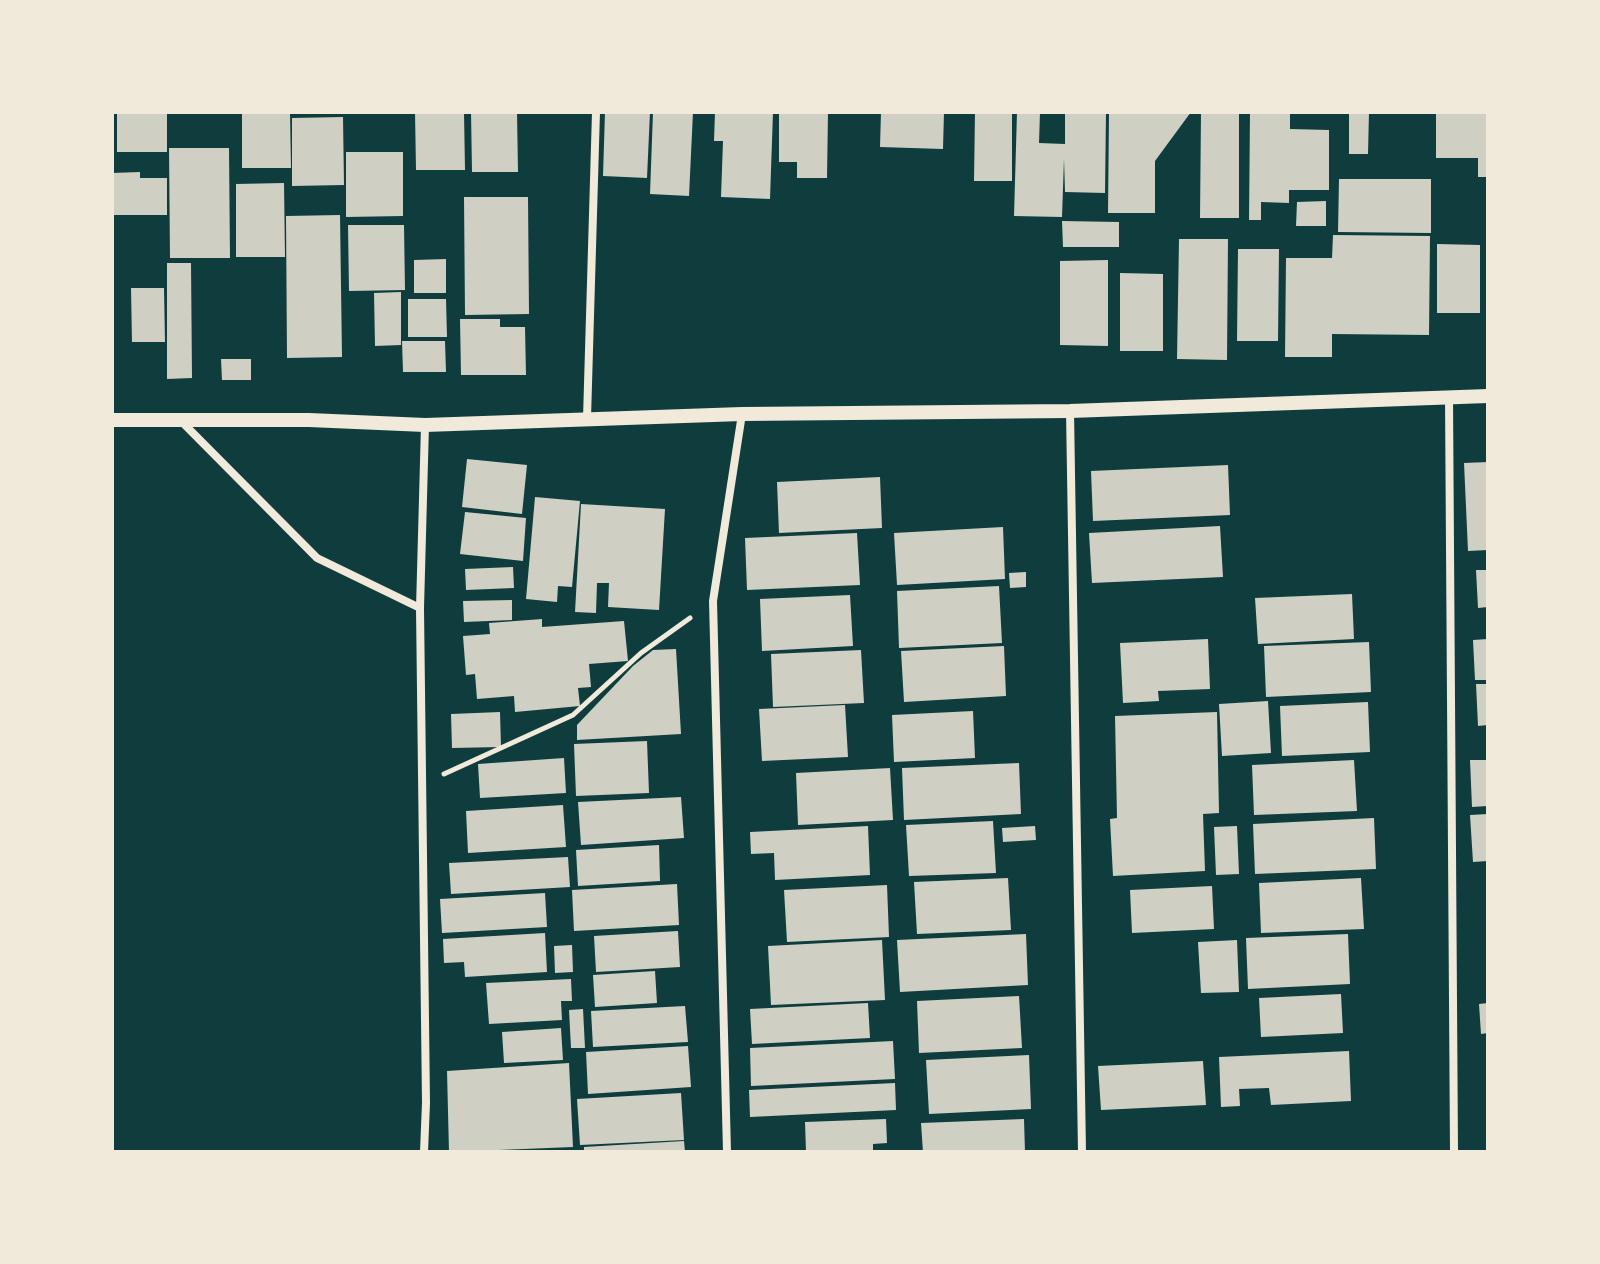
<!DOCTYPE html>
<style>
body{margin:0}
#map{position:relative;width:1600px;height:1264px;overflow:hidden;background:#0f3d3e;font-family:Karla,sans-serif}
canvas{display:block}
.frame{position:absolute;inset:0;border:114px solid #f1e9da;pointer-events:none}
</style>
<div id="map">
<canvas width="1600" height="1264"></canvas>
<div class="frame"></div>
</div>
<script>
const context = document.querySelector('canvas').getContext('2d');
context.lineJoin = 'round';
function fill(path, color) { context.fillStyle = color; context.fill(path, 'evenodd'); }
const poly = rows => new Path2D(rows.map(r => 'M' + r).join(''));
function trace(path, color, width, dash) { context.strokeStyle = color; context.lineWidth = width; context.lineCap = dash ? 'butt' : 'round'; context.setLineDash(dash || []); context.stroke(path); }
fill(poly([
 [117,112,167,112,167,152,117,152],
 [242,112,290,112,291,168,242,168],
 [415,112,464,112,465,170,416,170],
 [471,112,517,112,518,172,472,172],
 [605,112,650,112,647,178,603,176],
 [653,112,693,112,689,196,650,194],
 [715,112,773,112,770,199,721,197,723,141,714,141],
 [779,112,828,112,827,178,797,178,797,162,779,162],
 [881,112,944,112,943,149,880,147],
 [975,112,1012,112,1012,181,974,181],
 [1017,112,1040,112,1039,143,1065,144,1065,112,1106,112,1105,193,1065,192,1064,159,1062,217,1014,216],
 [1109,112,1191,112,1155,161,1155,213,1108,213],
 [1201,112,1239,112,1239,218,1200,218],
 [1250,112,1290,112,1290,129,1329,130,1329,190,1289,190,1289,203,1261,202,1261,220,1249,220],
 [1349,112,1369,112,1368,154,1349,154],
 [1436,112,1488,112,1488,177,1478,177,1478,158,1436,158],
 [343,117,344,185,292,186,292,118],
 [169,148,229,148,230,258,170,258],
 [346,152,403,152,403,216,346,217],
 [140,172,140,178,167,178,167,215,112,215,112,173],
 [1339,179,1431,179,1431,233,1338,232],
 [284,183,285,257,236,257,236,184],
 [464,197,528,197,529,314,465,315],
 [1326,201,1326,226,1296,226,1297,202],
 [340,215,342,357,287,358,286,216],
 [1062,221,1119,222,1119,247,1063,247],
 [348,225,404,225,405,290,349,291],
 [1333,235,1430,236,1429,335,1332,334,1332,357,1285,357,1286,258,1332,258],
 [1179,239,1228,239,1227,360,1177,359],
 [1437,244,1480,245,1480,313,1437,313],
 [1238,249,1279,249,1278,341,1237,341],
 [446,259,446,293,414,293,414,260],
 [1108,260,1108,346,1060,345,1060,261],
 [167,263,191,263,192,378,167,379],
 [1120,273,1163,274,1163,351,1120,351],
 [131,288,164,288,165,342,132,342],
 [401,292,401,345,375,346,374,293],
 [408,299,446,299,447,337,408,337],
 [460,319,500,319,500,327,525,327,526,375,461,375],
 [402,341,445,341,446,372,403,372],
 [221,359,251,359,251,380,222,380],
 [467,459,527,465,522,514,462,507],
 [1488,462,1488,550,1468,551,1464,463],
 [1228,465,1230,515,1093,521,1091,471],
 [880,477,882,528,779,533,777,482],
 [535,497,580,501,572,587,558,586,557,602,526,599],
 [581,504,665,509,659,610,608,607,609,583,597,583,596,613,575,612],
 [465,512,526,518,523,561,460,554],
 [1220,526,1223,577,1092,583,1089,533],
 [1003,527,1005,579,897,585,894,533],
 [857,533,860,585,747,590,745,538],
 [513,567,514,588,466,590,465,569],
 [1476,570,1488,570,1488,607,1478,608],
 [1026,572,1026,587,1010,588,1009,573],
 [999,586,1002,643,899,648,897,591],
 [1352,594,1354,639,1258,644,1255,598],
 [850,595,853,646,762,651,760,599],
 [512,600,512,620,464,622,463,601],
 [542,619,542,627,624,621,628,661,589,664,591,687,578,688,580,706,515,712,514,696,477,699,475,674,466,675,463,636,490,634,489,623],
 [1208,639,1210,689,1158,691,1159,701,1123,703,1120,643],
 [1488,639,1488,680,1475,680,1473,640],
 [1369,642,1371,692,1266,697,1264,646],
 [1004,646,1006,696,904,702,901,651],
 [676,649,681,734,577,740,577,725,633,666,653,650],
 [861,650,864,703,773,707,771,654],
 [1476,684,1488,684,1488,725,1478,726],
 [1268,701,1271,753,1222,756,1219,704],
 [1368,702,1370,752,1282,756,1280,706],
 [845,705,848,757,762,761,759,709],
 [973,711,975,758,894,762,892,715],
 [500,712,501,747,452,748,451,714],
 [1217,712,1219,813,1203,814,1205,871,1113,876,1110,819,1117,818,1115,716],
 [647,741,649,793,576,796,574,744],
 [564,758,566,793,480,798,478,764],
 [1354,760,1357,811,1254,815,1252,765],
 [1470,760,1488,760,1488,806,1472,807],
 [1019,763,1021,814,904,820,902,768],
 [890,768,893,820,798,825,796,773],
 [681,797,684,838,581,845,578,802],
 [563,805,566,847,468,853,466,811],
 [1488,814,1488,861,1473,862,1470,815],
 [1374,818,1376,869,1255,874,1253,824],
 [993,821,996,873,909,876,906,825],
 [868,826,870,875,775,880,774,853,751,854,750,832],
 [1035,826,1036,840,1003,842,1002,828],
 [1237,826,1239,874,1216,875,1214,827],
 [659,845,660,881,578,886,576,850],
 [568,857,570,887,451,894,449,863],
 [1008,878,1011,930,917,934,914,882],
 [1361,878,1364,929,1261,933,1259,883],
 [677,884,679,925,574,931,572,890],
 [887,885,889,937,787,942,784,890],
 [1212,886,1214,929,1132,933,1130,890],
 [545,893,547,927,442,933,440,899],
 [678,931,680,967,596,972,594,936],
 [545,933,547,972,465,977,464,962,444,963,443,939],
 [1026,934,1028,985,900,992,897,940],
 [1348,934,1350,984,1248,989,1246,938],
 [882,940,885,1000,771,1005,768,946],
 [1237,940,1239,992,1201,993,1198,942],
 [572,945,573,972,555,973,554,946],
 [655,971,657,1003,595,1007,593,975],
 [571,979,572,1001,561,1001,562,1020,489,1024,486,983],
 [1341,994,1343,1033,1261,1037,1259,998],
 [1019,996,1022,1048,919,1053,917,1001],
 [868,1003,870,1038,752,1044,750,1009],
 [1488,1003,1488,1033,1481,1034,1479,1004],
 [685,1006,688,1042,593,1047,591,1011],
 [583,1009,585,1048,571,1048,569,1010],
 [561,1028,563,1060,504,1063,502,1032],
 [893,1041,895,1079,751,1086,750,1048],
 [688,1046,691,1087,588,1094,586,1052],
 [1349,1051,1351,1101,1271,1105,1269,1088,1239,1089,1240,1106,1221,1107,1219,1057],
 [1029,1055,1031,1109,929,1114,926,1060],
 [1203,1061,1206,1105,1101,1110,1098,1066],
 [569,1063,573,1147,449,1152,447,1071],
 [895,1083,896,1110,750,1117,749,1090],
 [681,1093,684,1140,580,1145,577,1099],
 [886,1119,887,1143,873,1144,873,1152,806,1152,805,1122],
 [1024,1119,1025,1152,923,1152,921,1123],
 [684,1141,685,1152,584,1152,584,1147]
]), '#cfcfc3');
trace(poly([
 [444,774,573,715,641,653,690,618]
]), '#f1e9da', 5);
trace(poly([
 [1449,397,1454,1152],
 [1070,411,1082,1152],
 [587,418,596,112],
 [180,420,317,558,420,608],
 [424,1152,426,1103,420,608,425,425],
 [727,1152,713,601,742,414]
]), '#f1e9da', 8);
trace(poly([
 [112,420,309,420,425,425,742,414,1070,411,1488,396]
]), '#f1e9da', 14);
</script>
